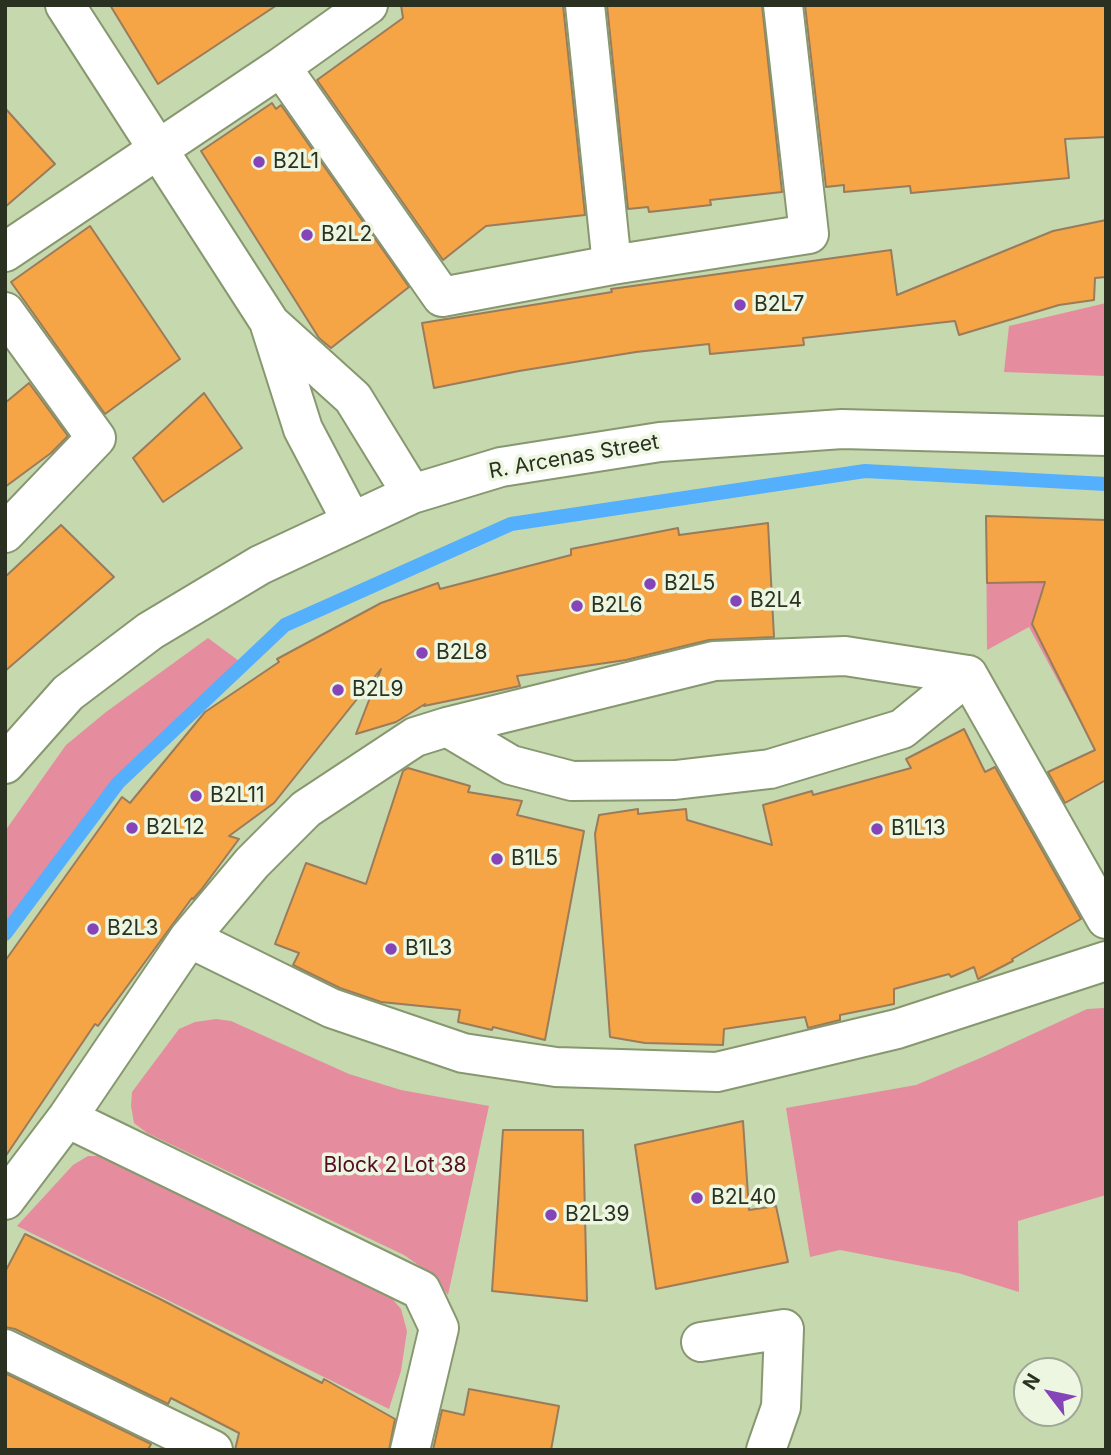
<!DOCTYPE html>
<style>
body{margin:0}
#map{position:relative;width:1111px;height:1455px;overflow:hidden;background:#c6d8ae;font-family:Inter,sans-serif}
canvas{display:block}
.frame{position:absolute;inset:0;border:7px solid #2a3121;pointer-events:none}
.north{position:absolute;left:1013px;top:1357px;width:70px;height:70px;box-sizing:border-box;background:#ecf6e0;border:2px solid #9ea794;border-radius:50%;rotate:302deg;font-size:19px;font-weight:700;line-height:28px;text-align:center;color:#2a3121}
.north::after{content:'';display:block;margin:auto;width:24px;height:32px;background:#8644b9;clip-path:polygon(50% 0,100% 100%,50% 72%,0 100%)}
</style>
<div id="map">
<canvas width="1111" height="1455"></canvas>
<div class="frame"></div>
<div class="north">N</div>
</div>
<script>
const context = document.querySelector('canvas').getContext('2d');
context.lineJoin = 'round';
function fill(path, color) { context.fillStyle = color; context.fill(path, 'evenodd'); }
const poly = rows => new Path2D(rows.map(r => 'M' + r).join(''));
function trace(path, color, width, dash) { context.strokeStyle = color; context.lineWidth = width; context.lineCap = dash ? 'butt' : 'round'; context.setLineDash(dash || []); context.stroke(path); }
function drawText(font, color, halo, rows, align = 'center') {
  context.font = font + ' Inter,sans-serif'; context.lineWidth = 7; context.setLineDash([]); context.textBaseline = 'middle'; context.strokeStyle = halo; context.fillStyle = color; for (const [text, x, y, turn = 0] of rows) {
    context.save(); context.translate(x, y); context.rotate((+turn || 0) * Math.PI / 180); context.textAlign = isNaN(turn) ? turn : align; if (halo) context.strokeText(text, 0, 0); context.fillText(text, 0, 0); context.restore();
  }
}
fill(poly([
 [1106,303,1106,376,1004,372,1009,326],
 [986,516,1106,520,1106,770,1029,627,987,650],
 [208,638,243,664,118,783,5,934,5,831,66,745,106,712],
 [1104,1008,1106,1195,1018,1221,1019,1292,958,1273,840,1250,810,1257,786,1108,916,1085,985,1056,1087,1009],
 [216,1019,231,1021,349,1074,401,1090,489,1106,448,1295,431,1274,404,1255,147,1133,134,1123,131,1106,132,1092,179,1029,195,1022],
 [88,1156,103,1156,389,1295,401,1309,407,1331,401,1371,389,1409,17,1226,73,1165]
]), '#e58d9f');
trace(poly([
 [5,934,118,783,285,625,511,524,865,471,1106,484]
]), '#54affd', 14);
const building = poly([
 [110,5,277,5,158,84,110,5],
 [401,5,563,5,585,215,486,226,443,260,317,80,403,18,401,5],
 [607,5,762,5,782,192,710,200,711,205,649,212,648,207,628,209,607,5],
 [805,5,1106,5,1106,137,1065,139,1069,178,911,193,910,186,844,192,844,185,826,187,805,5],
 [272,103,276,109,281,105,409,287,331,348,319,338,201,151,272,103],
 [5,108,55,164,5,207,5,108],
 [1106,220,1106,277,1095,278,1094,300,1059,305,959,335,955,321,803,338,804,345,710,354,709,344,636,352,519,371,434,388,422,323,612,292,611,289,891,250,897,295,1053,231,1106,220],
 [90,226,180,359,105,414,11,282,90,226],
 [29,383,68,436,51,453,5,487,5,403,29,383],
 [204,393,242,448,163,502,133,458,204,393],
 [986,516,1106,520,1106,780,1065,803,1048,772,1095,750,1032,624,1045,582,987,583,986,516],
 [768,523,774,637,709,640,626,660,517,676,520,686,424,706,425,704,396,722,356,734,381,669,274,803,229,836,239,839,201,890,193,899,192,898,98,1026,95,1024,5,1157,5,961,122,797,130,803,205,712,279,662,277,659,381,603,438,583,440,589,571,555,571,549,678,528,679,535,768,523],
 [61,525,114,577,5,671,5,577,61,525],
 [964,729,985,772,995,767,1081,919,1012,959,1013,961,978,979,974,967,951,977,949,974,894,989,894,1004,840,1015,840,1020,808,1028,805,1017,724,1029,723,1045,645,1043,610,1037,595,834,599,815,638,809,638,814,686,809,687,820,772,845,763,805,812,791,813,795,911,768,906,759,964,729],
 [408,768,470,786,468,792,522,801,517,815,584,831,545,1040,493,1027,492,1030,458,1022,460,1010,381,1002,340,988,293,965,299,953,275,944,306,863,366,884,403,771,408,768],
 [743,1121,749,1210,776,1206,788,1262,656,1289,635,1145,743,1121],
 [503,1130,583,1130,587,1301,492,1291,503,1130],
 [25,1234,160,1299,322,1383,324,1379,395,1419,389,1450,235,1450,239,1433,171,1398,168,1404,15,1329,5,1327,5,1272,25,1234],
 [5,1373,151,1444,148,1450,5,1450,5,1373],
 [469,1389,559,1406,551,1450,433,1450,442,1410,464,1415,469,1389]
]);
fill(building, '#f5a546');
trace(building, '#9a7b5b', 2);
const minor = poly([
 [65,5,270,323,353,398,412,494],
 [585,5,612,265],
 [281,67,442,297,612,265,809,234,783,5],
 [5,252,281,67,368,5],
 [5,312,96,438,5,533],
 [270,325,303,429,352,522],
 [968,675,1106,919],
 [447,727,511,765,572,781,675,780,770,769,902,729,968,675],
 [5,764,68,693,150,631,260,565,412,494,501,467,660,442,842,429,1106,436],
 [189,938,331,1008,463,1053,556,1067,717,1072,897,1029,1106,961],
 [67,1118,421,1290,439,1328,410,1450],
 [5,1200,67,1118,189,938,252,863,306,809,415,737,447,727,714,661,845,656,968,675],
 [701,1342,784,1329,781,1407,766,1450],
 [5,1349,213,1450]
]);
trace(minor, '#879870', 42);
trace(minor, '#fff', 38);
for (const [x, y, r, color] of [
 [259,162,7,"#8644b9"],
 [307,235,7,"#8644b9"],
 [740,305,7,"#8644b9"],
 [650,584,7,"#8644b9"],
 [736,601,7,"#8644b9"],
 [577,606,7,"#8644b9"],
 [422,653,7,"#8644b9"],
 [338,690,7,"#8644b9"],
 [196,796,7,"#8644b9"],
 [132,828,7,"#8644b9"],
 [877,829,7,"#8644b9"],
 [497,859,7,"#8644b9"],
 [93,929,7,"#8644b9"],
 [391,949,7,"#8644b9"],
 [697,1198,7,"#8644b9"],
 [551,1215,7,"#8644b9"]
]) { const dot = new Path2D(); dot.arc(x, y, r, 0, 2 * Math.PI); context.fillStyle = color; context.fill(dot); trace(dot, '#ecf6e0', 2.5); }
drawText('21px', '#2a3121', '#ecf6e0', [
 ["B2L1",273,162],
 ["B2L2",321,235],
 ["B2L7",754,305],
 ["B2L5",664,584],
 ["B2L4",750,601],
 ["B2L6",591,606],
 ["B2L8",436,653],
 ["B2L9",352,690],
 ["B2L11",210,796],
 ["B2L12",146,828],
 ["B1L13",891,829],
 ["B1L5",511,859],
 ["B2L3",107,929],
 ["B1L3",405,949],
 ["B2L40",711,1198],
 ["B2L39",565,1215]
], 'left');
drawText('21px', '#2a3121', '#ecf6e0', [
 ["R. Arcenas Street",574,457,-10]
]);
drawText('21px', '#550d25', '#ecf6e0', [
 ["Block 2 Lot 38",395,1166]
]);
</script>
